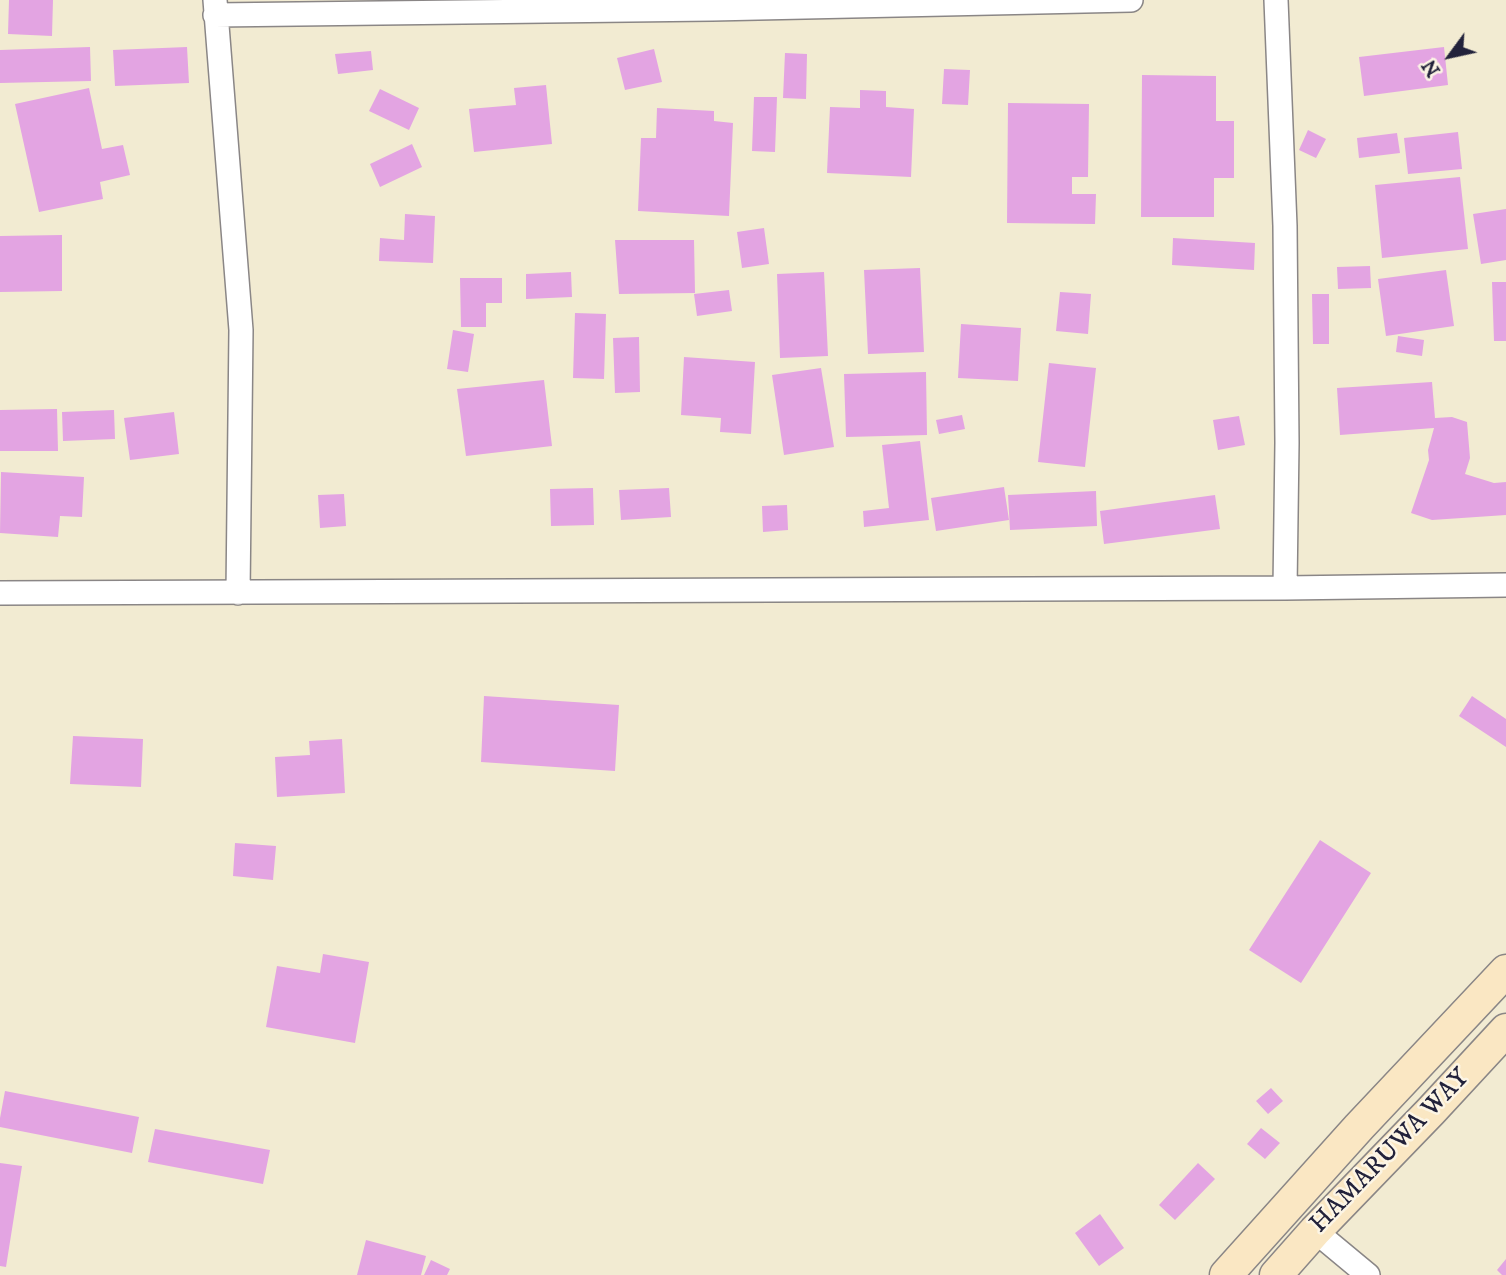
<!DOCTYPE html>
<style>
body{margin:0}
#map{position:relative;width:1506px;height:1275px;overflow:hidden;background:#f2ebd2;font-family:"IM FELL DW Pica",serif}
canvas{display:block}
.north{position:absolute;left:1415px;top:21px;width:70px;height:70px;-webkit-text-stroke:5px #fcf5e5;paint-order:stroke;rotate:237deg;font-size:19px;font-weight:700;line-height:28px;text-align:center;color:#22223b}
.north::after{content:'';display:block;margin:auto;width:24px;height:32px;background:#22223b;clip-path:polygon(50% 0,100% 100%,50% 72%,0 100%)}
</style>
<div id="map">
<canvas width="1506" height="1275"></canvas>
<div class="north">N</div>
</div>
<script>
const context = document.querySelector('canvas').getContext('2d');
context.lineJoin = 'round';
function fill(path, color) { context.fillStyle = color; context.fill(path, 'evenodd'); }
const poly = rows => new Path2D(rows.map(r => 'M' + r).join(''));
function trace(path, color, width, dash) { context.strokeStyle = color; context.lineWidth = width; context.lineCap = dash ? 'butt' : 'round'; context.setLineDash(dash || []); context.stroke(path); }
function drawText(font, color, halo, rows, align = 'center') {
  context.font = font + ' "IM FELL DW Pica",serif'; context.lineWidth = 5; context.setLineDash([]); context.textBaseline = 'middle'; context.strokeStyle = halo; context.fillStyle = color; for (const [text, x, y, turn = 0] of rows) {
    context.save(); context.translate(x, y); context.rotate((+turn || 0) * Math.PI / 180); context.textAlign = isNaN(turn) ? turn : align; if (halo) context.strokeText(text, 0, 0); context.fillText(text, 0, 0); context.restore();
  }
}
fill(poly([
 [9,0,53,0,52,36,8,34],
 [90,47,91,81,0,83,0,50],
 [187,47,189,83,115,86,113,50],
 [1444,47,1448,85,1364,96,1359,57],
 [654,49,662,82,625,90,617,58],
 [371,51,373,70,338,74,335,54],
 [785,53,807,54,806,99,783,98],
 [944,69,970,70,968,105,942,104],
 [1142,75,1216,76,1216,121,1234,121,1234,178,1214,178,1214,217,1141,217],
 [546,85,552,144,474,152,469,109,516,105,514,88],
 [89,88,102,149,123,145,130,175,100,182,103,199,39,212,15,104],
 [380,89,419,108,409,130,369,111],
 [860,90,886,91,886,107,914,109,911,177,827,173,830,107,860,108],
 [754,97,777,97,775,152,752,151],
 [1008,103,1089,104,1088,177,1072,177,1072,194,1096,194,1095,224,1007,223],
 [657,108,714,111,714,121,733,123,729,216,638,211,641,138,656,138],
 [1308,130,1326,139,1316,158,1299,150],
 [1458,132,1462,169,1408,174,1404,138],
 [1397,133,1400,153,1359,158,1357,138],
 [412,144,422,167,380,187,370,164],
 [1460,177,1468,249,1382,258,1375,185],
 [1506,209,1506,260,1481,264,1473,214],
 [405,214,435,216,433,263,379,261,380,238,404,240],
 [764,228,769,264,742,268,737,232],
 [62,235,62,291,0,292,0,236],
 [1173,238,1255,243,1254,270,1172,265],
 [615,240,694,240,695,293,619,294],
 [1370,266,1371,288,1338,289,1337,267],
 [920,268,924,352,868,354,864,270],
 [1446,270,1454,326,1386,336,1378,279],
 [571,272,572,297,526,299,526,274],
 [824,272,828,356,780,358,777,274],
 [460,278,502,278,502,303,486,303,486,327,461,327],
 [1492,282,1506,282,1506,341,1494,341],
 [729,290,732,311,697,316,694,294],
 [1060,292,1091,294,1088,334,1056,331],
 [1312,294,1329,294,1329,344,1313,344],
 [575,313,606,314,604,379,573,378],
 [961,324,1021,328,1018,381,958,378],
 [453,330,474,334,468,372,447,369],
 [1398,336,1424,340,1422,356,1396,352],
 [639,337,640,392,615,393,613,338],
 [684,357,755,362,751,434,720,432,721,418,681,415],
 [1049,363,1096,368,1085,467,1038,462],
 [821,368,834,447,784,455,772,375],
 [926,372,927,435,846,437,844,374],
 [544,380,552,446,466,456,457,389],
 [1432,382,1435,418,1452,417,1467,422,1470,458,1465,474,1494,483,1506,482,1506,515,1432,520,1411,513,1429,460,1428,450,1434,428,1340,435,1337,388],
 [57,409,58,451,0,451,0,410],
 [114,410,115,439,63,441,62,412],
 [174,412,179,454,130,460,124,418],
 [962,415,965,429,939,434,936,420],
 [1239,416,1245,445,1218,450,1213,420],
 [920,441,929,520,864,527,863,511,889,508,882,445],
 [1,472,84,477,82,517,60,516,58,537,0,533],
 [1004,487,1009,520,936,531,931,498],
 [593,488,594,525,551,526,550,489],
 [669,488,671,517,621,520,619,490],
 [1096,491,1097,526,1010,530,1008,495],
 [344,494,346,526,320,528,318,495],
 [1215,495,1220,529,1104,544,1100,511],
 [787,505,788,530,763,532,762,506],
 [484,696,619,705,615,771,481,762],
 [1472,696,1506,719,1506,747,1459,716],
 [73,736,143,739,141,787,70,784],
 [342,739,345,793,277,797,275,757,310,755,309,741],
 [1320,840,1371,873,1301,983,1249,950],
 [235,843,276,846,273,880,233,876],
 [323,954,369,962,355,1043,266,1027,277,966,320,973],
 [1271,1088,1283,1101,1268,1114,1256,1101],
 [5,1091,139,1117,132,1153,0,1127,0,1118],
 [1261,1128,1280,1143,1265,1159,1247,1144],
 [155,1129,270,1150,263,1184,148,1162],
 [0,1163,22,1166,6,1267,0,1266],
 [1198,1163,1215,1179,1175,1220,1159,1205],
 [1100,1214,1124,1248,1099,1266,1075,1233],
 [366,1240,426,1256,421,1275,357,1275],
 [1506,1259,1506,1275,1502,1275,1497,1270],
 [431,1260,450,1269,447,1275,424,1275]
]), '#e3a4e2');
const street = poly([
 [215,0,241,330,238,593],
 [1276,0,1285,226,1287,443,1285,588],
 [215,15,712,9,1131,0],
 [0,593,1285,588,1506,585],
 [1315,1231,1368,1275]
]);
const secondary = poly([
 [1226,1275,1359,1127,1506,971],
 [1276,1275,1315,1231,1431,1111,1506,1030]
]);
trace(street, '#8a8686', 26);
trace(secondary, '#8a8686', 35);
trace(street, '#fff', 23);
trace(secondary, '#fae7c3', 32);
drawText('26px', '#22223b', '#fcf5e5', [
 ["HAMARUWA WAY",1391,1152,-46]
]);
</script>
